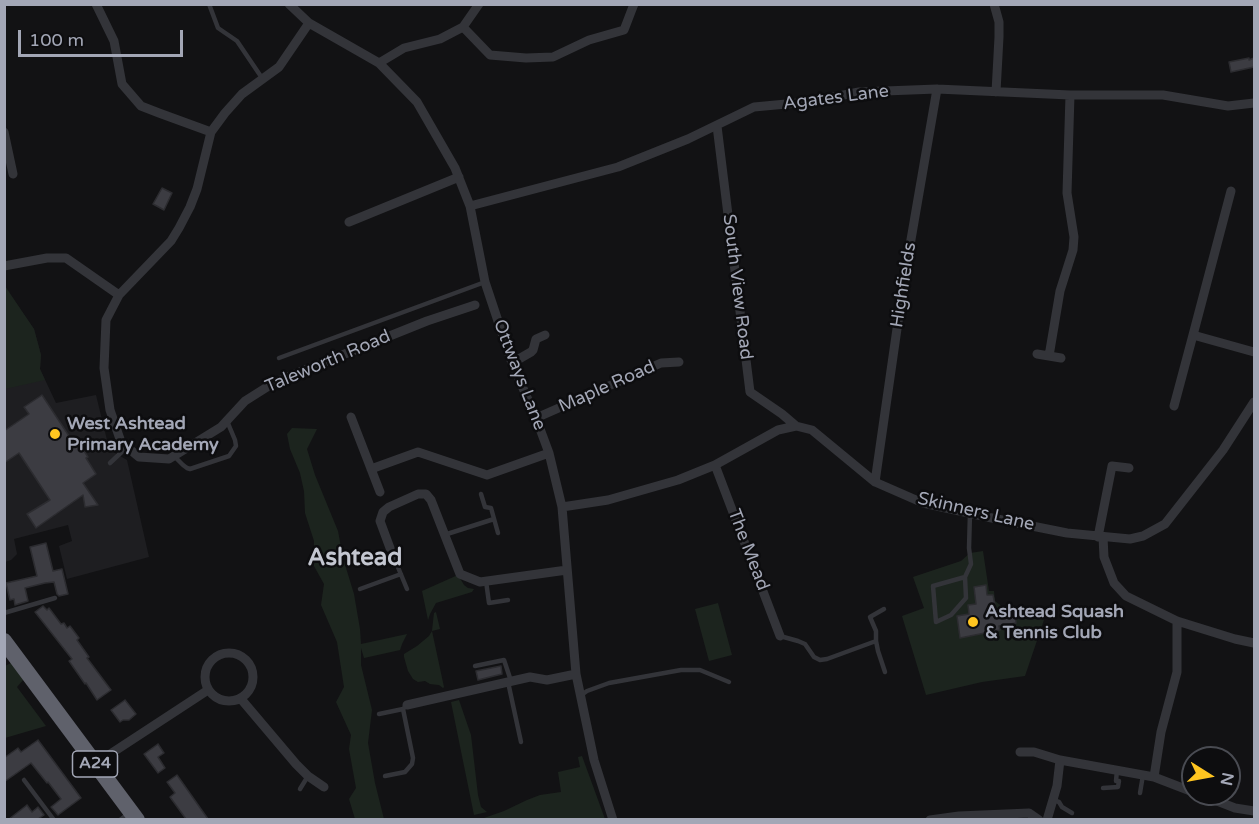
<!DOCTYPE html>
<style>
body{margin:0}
#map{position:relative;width:1259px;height:824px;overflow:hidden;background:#121214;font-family:"Varela Round",sans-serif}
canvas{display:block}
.frame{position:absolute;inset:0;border:6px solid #a3a7b6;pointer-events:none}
.north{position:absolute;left:1181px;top:746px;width:60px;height:60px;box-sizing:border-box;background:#0d0d0f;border:2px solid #494b52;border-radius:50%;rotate:101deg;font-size:16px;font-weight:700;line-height:24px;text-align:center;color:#a3a7b6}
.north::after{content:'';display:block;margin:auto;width:21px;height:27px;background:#ffc520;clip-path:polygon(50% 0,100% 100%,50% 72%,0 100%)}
.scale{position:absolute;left:18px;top:30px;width:165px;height:27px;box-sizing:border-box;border:3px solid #a3a7b6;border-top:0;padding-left:8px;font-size:18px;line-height:21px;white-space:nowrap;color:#a3a7b6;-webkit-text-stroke:4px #0d0d0f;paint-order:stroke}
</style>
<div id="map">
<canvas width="1259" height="824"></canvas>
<div class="frame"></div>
<div class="north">N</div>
<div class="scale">100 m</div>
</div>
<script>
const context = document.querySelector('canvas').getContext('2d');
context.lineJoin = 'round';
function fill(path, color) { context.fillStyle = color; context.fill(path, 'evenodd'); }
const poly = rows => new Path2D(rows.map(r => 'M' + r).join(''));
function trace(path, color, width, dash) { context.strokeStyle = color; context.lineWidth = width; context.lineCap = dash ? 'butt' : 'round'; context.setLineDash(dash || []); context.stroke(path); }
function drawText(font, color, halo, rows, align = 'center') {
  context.font = font + ' "Varela Round",sans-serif'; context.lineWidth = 5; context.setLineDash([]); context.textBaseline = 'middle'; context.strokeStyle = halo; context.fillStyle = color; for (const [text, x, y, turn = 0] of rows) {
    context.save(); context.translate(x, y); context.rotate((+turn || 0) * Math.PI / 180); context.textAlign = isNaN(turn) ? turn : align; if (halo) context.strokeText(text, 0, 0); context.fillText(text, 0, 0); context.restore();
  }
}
fill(poly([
 [4,286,34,329,41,355,40,369,56,403,96,395,107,440,115,453,127,460,149,557,67,579,59,546,72,541,68,525,14,539,17,554,11,560,5,562]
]), '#1e1e21');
fill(poly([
 [5,286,34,329,41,355,40,369,45,380,5,389],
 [292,428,317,429,307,449,315,475,338,531,343,558,354,594,360,629,361,644,407,634,402,644,400,650,364,658,361,648,361,665,372,710,368,743,375,783,384,819,355,819,349,799,356,788,349,749,351,735,336,702,344,687,337,642,321,605,324,584,314,566,314,541,305,513,304,491,300,473,290,449,287,434],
 [983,551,989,591,994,591,995,601,1004,608,1046,614,1025,676,982,682,926,695,902,616,924,608,913,577,961,561,970,553],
 [458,575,464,585,468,588,474,589,472,592,436,603,430,614,428,620,422,591],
 [718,603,732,655,709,661,695,609],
 [436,612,440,629,432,631,444,687,443,688,439,685,430,684,425,681,418,682,413,679,408,671,404,657,404,654,417,646,429,636,432,631,434,613],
 [13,662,24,679,17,687,46,726,5,738,5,666],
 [459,700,471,735,478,795,481,807,487,812,474,815,451,702],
 [582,756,605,819,468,819,484,818,504,811,527,800,540,795,561,792,558,772,580,767,578,757]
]), '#1c241e');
const building = poly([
 [1249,58,1249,60,1254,58,1254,67,1231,72,1229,62,1249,58],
 [162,188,172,193,164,210,153,204,162,188],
 [42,395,71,439,75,437,88,457,86,458,96,474,83,483,98,505,85,507,83,495,36,528,27,514,50,500,19,453,4,463,4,431,29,414,24,407,42,395],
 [46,543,53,571,62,569,68,594,59,596,57,594,54,582,45,583,25,588,28,601,15,605,14,599,10,600,6,583,37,576,30,547,46,543],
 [986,585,987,595,993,595,997,615,1015,612,1016,623,999,626,1000,630,960,638,957,616,969,614,968,605,976,604,974,587,986,585],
 [43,606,47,610,49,608,61,624,64,623,67,628,70,626,79,638,77,640,89,657,87,658,111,690,97,700,86,683,85,684,69,661,72,659,35,612,43,606],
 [501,666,502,674,478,680,476,671,501,666],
 [125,700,136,714,129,720,123,720,120,722,111,710,125,700],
 [38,740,81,798,58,815,51,807,61,799,48,782,47,783,31,763,4,782,4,758,18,748,21,752,38,740],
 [158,744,164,753,158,757,165,768,158,773,144,754,158,744],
 [177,775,189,792,208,819,186,819,170,797,175,793,167,782,177,775],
 [27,805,32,812,38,807,44,815,38,819,9,819,27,805]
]);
fill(building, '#3c3c42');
trace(building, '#2c2c30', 1.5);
trace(poly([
 [209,4,218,28,237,41,262,78],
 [279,358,485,282],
 [174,456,183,465,187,468,190,469,229,456,236,446,235,440,227,421],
 [110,463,127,447],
 [481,494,485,507,491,508,498,533],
 [444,535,494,519],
 [390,548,407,589],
 [965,577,933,586,936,622,951,615,966,598,965,577,971,564,969,548,970,513],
 [486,581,489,603,508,600],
 [360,589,401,574],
 [884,609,870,617,876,631,876,641,878,651,885,672],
 [4,613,55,598],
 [780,636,798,641,805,644,814,657,820,660,827,659,876,641],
 [475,666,504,660,511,681],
 [508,682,521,742],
 [580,696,587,691,609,683,681,670,700,670,729,682],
 [379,714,403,709],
 [385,776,405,772,412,764,413,758,403,709,407,705],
 [24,780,54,820],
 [1103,788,1118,787,1119,781,1116,781,1117,770],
 [300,789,308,776],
 [1140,793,1143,775],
 [1053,800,1059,802,1062,807,1072,813],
 [120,820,129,813]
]), '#333439', 4.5);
trace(poly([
 [96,4,114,41,122,84,141,106,159,113,211,132],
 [289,4,309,23,379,63,417,102,455,168,470,206,485,282,512,363,536,418,549,453,562,507,576,674,594,760,613,820],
 [994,4,999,22,999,37,996,92],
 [309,23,279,67,242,94,225,113,211,132,197,189,190,207,179,228,171,241,119,295,106,320,104,368,110,410,121,442,139,457,169,459,221,427,245,401,275,382,427,321,475,305],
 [463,27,490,55,526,58,553,57,589,40,624,30,634,4],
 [379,63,404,48,440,39,463,27,479,4],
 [717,126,750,392,782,414,796,426],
 [4,132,13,174],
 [1231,191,1193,335,1254,352],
 [470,206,618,167,688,139,754,107,808,102,859,92,937,89,1070,95,1163,95,1228,106,1254,103],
 [349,222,459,177],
 [4,266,47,258,66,258,119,295],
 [1037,354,1061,358],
 [1049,356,1060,291,1073,250,1074,237,1067,193,1070,95],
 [512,363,531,352,533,350,536,339,545,335],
 [1174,406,1193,335],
 [351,417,380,492],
 [536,418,661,363,679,362],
 [715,465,780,636],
 [371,469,418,452,487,475,549,453],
 [875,482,904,280,937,89],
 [562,507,608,500,678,480,715,465,778,430,796,426,812,430,875,482,923,503,987,517,1067,533,1130,539,1143,536,1165,524,1223,450,1254,402],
 [1098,537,1112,466,1129,468],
 [1103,537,1104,557,1114,583,1126,596,1177,621,1235,639,1254,643],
 [390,548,380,521,383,512,389,507,418,494,426,494,431,500,460,574,480,582,567,570],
 '205 677a24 24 0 1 1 48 0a24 24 0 1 1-48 0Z',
 [241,699,296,764,308,776,324,787],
 [407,705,530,677,547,680,576,674],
 [1020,752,1034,752,1060,760,1154,777,1193,792],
 [95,764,208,690],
 [1154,777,1161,732,1177,672,1177,621],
 [1199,794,1235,808,1254,811],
 [930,820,959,816,1029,813,1039,820],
 [1047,820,1057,786,1060,760]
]), '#333439', 9);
trace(poly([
 [4,641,137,820]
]), '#5f616b', 16);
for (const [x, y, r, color] of [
 [55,434,6,"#ffc520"],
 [973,622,6,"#ffc520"]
]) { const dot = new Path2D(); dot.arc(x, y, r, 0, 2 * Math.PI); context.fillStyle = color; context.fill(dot); trace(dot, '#0d0d0f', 2); }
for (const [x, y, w] of [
 [95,764,45]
]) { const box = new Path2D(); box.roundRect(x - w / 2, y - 13, w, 26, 4.5); context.fillStyle = '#0d0d0f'; context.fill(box); trace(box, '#a3a7b6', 1.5); }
drawText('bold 16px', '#a3a7b6', null, [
 ["A24",95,764]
]);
drawText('18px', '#a3a7b6', '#0d0d0f', [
 ["Agates Lane",836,98,-7],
 ["Highfields",904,285,-81],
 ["South View Road",737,287,83],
 ["Taleworth Road",328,362,-23],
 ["Ottways Lane",519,375,69],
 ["Maple Road",607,387,-24],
 ["Skinners Lane",976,512,13],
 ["The Mead",748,550,69]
]);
drawText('bold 18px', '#a3a7b6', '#0d0d0f', [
 ["West Ashtead",67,424],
 ["Primary Academy",67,445],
 ["Ashtead Squash",985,612],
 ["& Tennis Club",985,633]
], 'left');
drawText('bold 24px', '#c4c7d1', '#0d0d0f', [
 ["Ashtead",355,559]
]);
</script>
